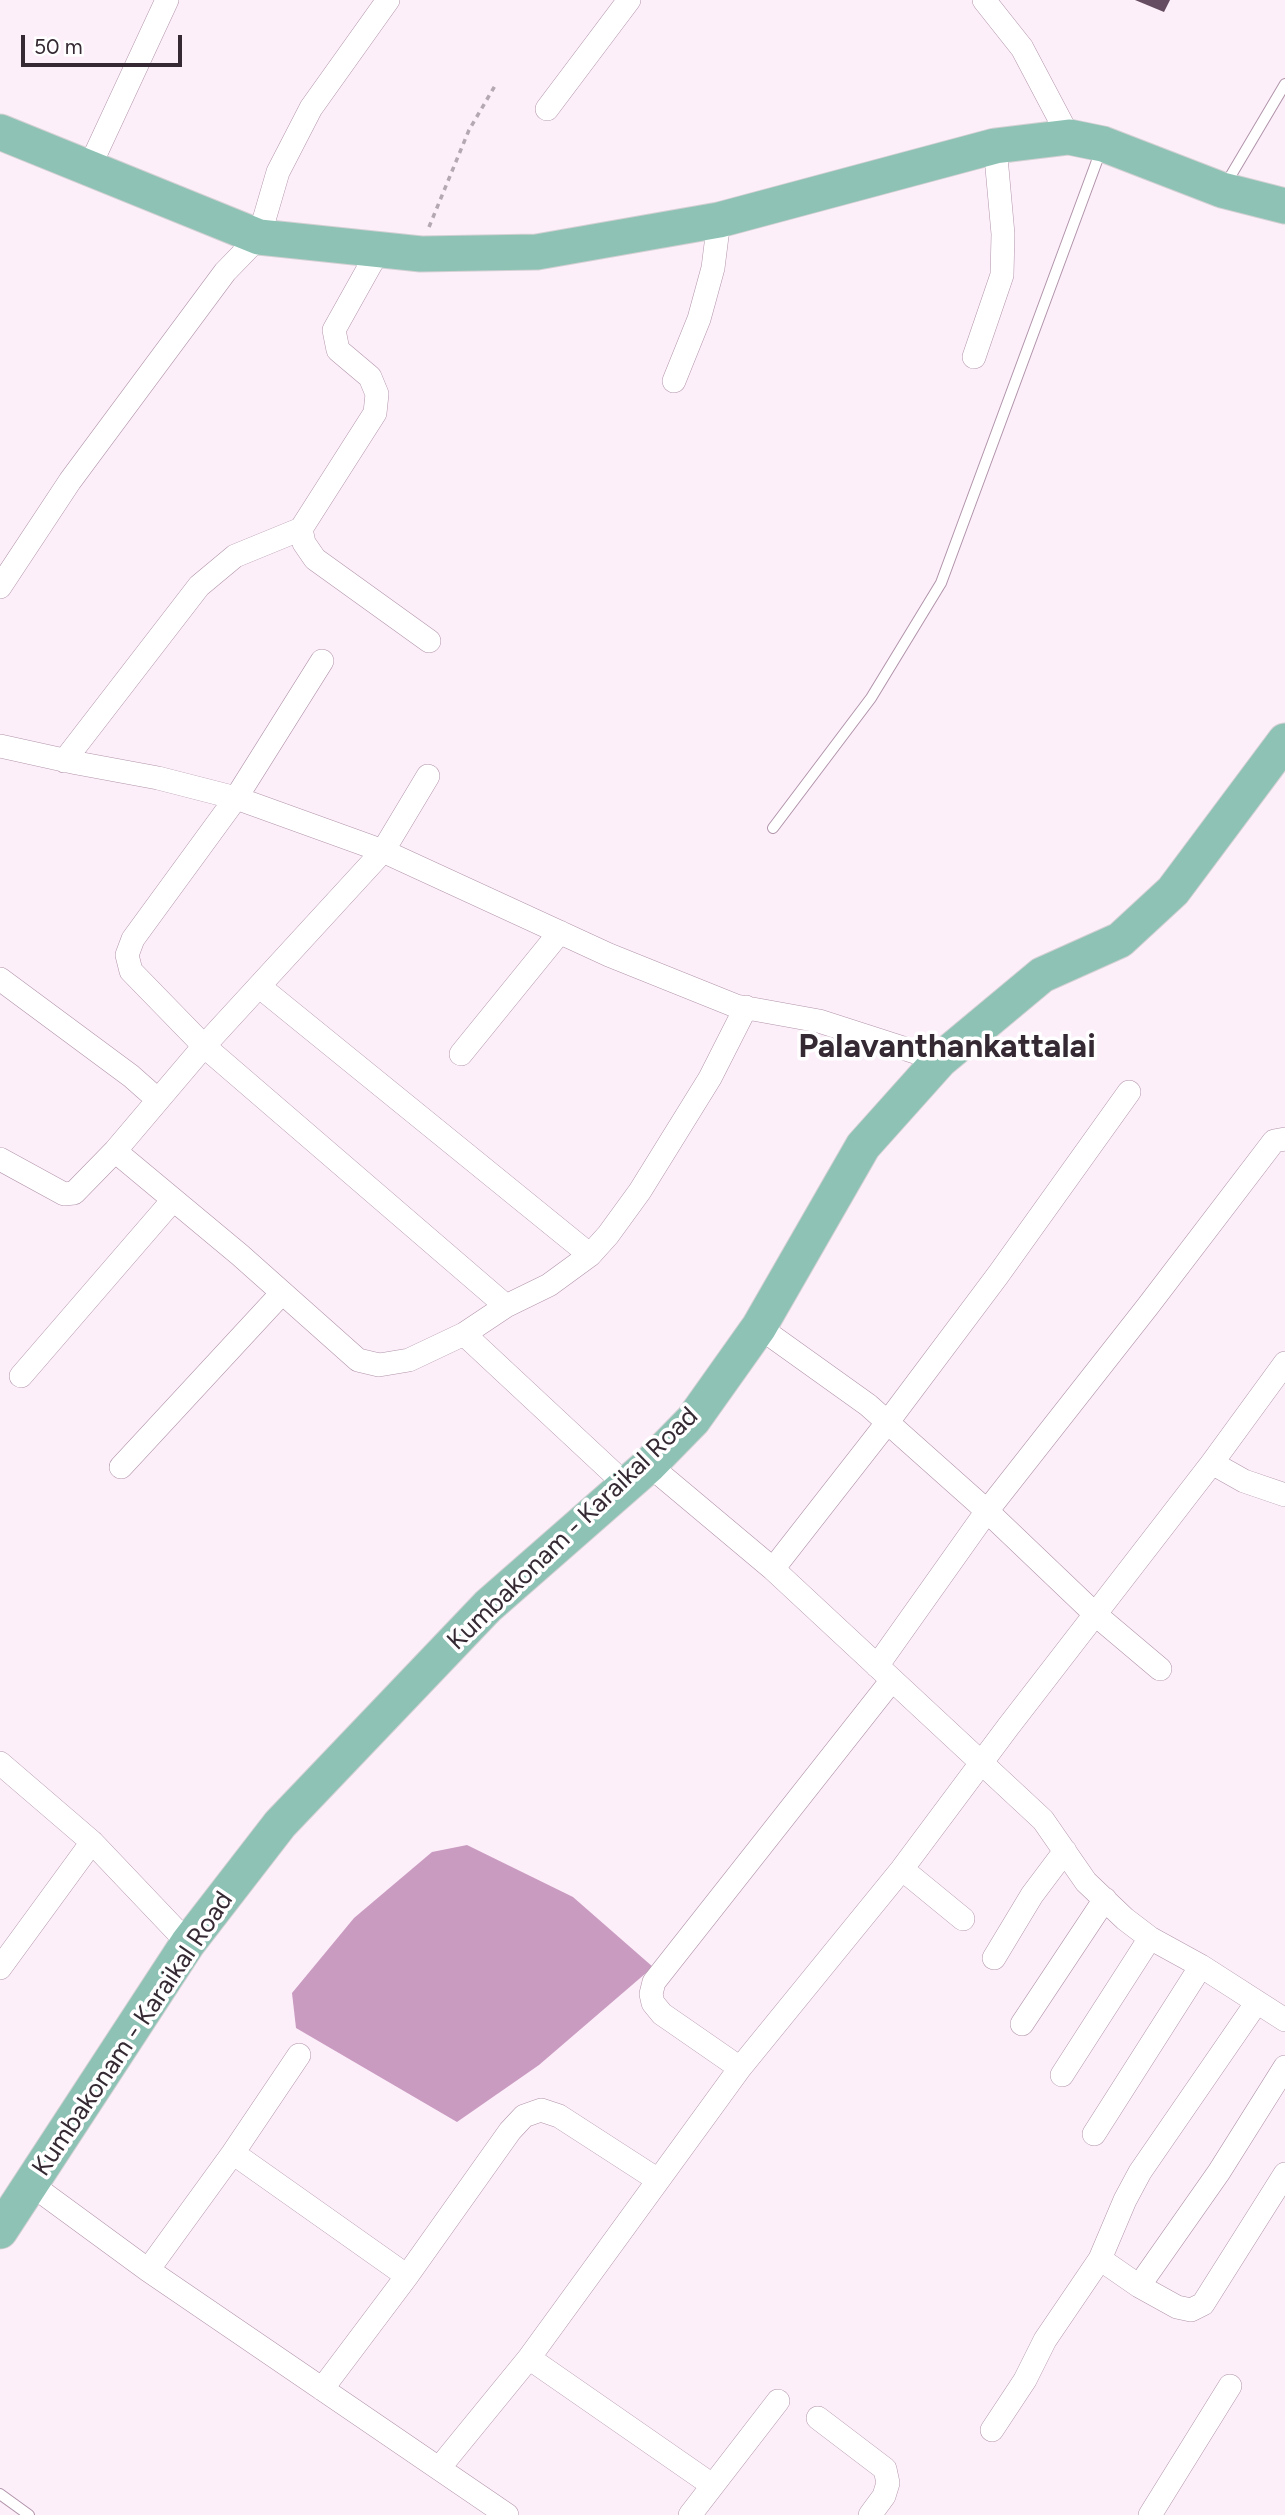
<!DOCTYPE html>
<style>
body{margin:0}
#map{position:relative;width:1285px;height:2515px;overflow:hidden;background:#fceff9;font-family:Figtree,sans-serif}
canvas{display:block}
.scale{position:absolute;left:21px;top:35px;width:161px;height:32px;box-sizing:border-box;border:4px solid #352a33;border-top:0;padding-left:9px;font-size:21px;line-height:24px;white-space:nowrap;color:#352a33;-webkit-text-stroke:5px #fff;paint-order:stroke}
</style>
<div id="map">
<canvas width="1285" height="2515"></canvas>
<div class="scale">50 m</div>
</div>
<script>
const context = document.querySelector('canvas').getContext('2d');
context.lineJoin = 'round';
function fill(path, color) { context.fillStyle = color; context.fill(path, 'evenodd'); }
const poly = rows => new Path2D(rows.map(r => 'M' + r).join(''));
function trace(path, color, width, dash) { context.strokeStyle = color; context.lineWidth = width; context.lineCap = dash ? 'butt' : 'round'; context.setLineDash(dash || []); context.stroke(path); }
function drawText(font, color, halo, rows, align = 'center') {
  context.font = font + ' Figtree,sans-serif'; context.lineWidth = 7; context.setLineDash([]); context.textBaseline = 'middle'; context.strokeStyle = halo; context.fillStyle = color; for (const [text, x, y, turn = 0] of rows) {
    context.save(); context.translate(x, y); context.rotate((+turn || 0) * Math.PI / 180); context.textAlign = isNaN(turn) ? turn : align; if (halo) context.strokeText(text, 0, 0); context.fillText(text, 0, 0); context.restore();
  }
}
fill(poly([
 [467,1845,573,1897,653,1967,539,2065,457,2122,296,2028,292,1993,354,1918,432,1852]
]), '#ca9bc1');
fill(poly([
 [1135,0,1170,0,1164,12]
]), '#664c61');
const service = poly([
 [1224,187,1285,84],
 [773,828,871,698,941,583,1101,150],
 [0,2494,29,2515]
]);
const minor = poly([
 [984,0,1022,48,1069,137],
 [547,109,629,0],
 [89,168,167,0],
 [382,250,372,262,334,330,338,350,370,377,377,394,375,413,301,529,304,543,315,559,429,641],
 [974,357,1002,275,1003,234,995,146],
 [674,381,699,319,713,268,719,220],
 [0,587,70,481,225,272,259,237,278,172,311,108,388,0],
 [322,661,236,798,133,939,127,955,131,971,204,1046,506,1306],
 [0,746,77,763,158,778,236,798,383,851,609,955,736,1006,819,1021,940,1060],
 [64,761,199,586,235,556,301,529],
 [0,979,131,1076,157,1099],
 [260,987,590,1255],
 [461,1054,560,932],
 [115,1151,240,1255,358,1360,379,1365,409,1360,464,1334,506,1306,549,1285,590,1255,608,1235,640,1191,710,1078,746,1007],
 [0,1159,64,1194,74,1193,115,1151,204,1046,383,851,428,776],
 [759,1327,868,1405,987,1511,1096,1615,1160,1669],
 [464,1334,626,1485],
 [21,1376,173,1200],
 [1212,1463,1244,1481,1285,1495],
 [649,1465,773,1569,1043,1820,1086,1882,1125,1919,1150,1938,1201,1966,1285,2020],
 [121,1467,282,1293],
 [773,1569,887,1423,998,1275,1129,1092],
 [877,1666,987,1511,1148,1306,1274,1141,1285,1139],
 [0,1763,92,1842,188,1943],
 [902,1869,963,1919],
 [994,1958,1032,1895,1065,1851],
 [0,1968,92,1842],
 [1022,2024,1105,1899],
 [740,2068,662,2014,653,2003,651,1994,654,1982,892,1680],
 [1062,2075,1150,1938],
 [1094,2134,1201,1966],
 [233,2153,407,2276],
 [32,2185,148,2270,507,2515],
 [1100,2259,1139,2286,1177,2307,1191,2310,1203,2304,1285,2174],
 [148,2270,233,2153,299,2055],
 [1139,2286,1219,2172,1285,2067],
 [529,2358,712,2485],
 [322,2389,407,2276,510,2131,524,2116,541,2110,559,2116,658,2180],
 [818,2418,885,2469,888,2483,884,2496,870,2515],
 [992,2430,1025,2380,1045,2340,1100,2259,1125,2200,1140,2172,1257,2002],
 [440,2467,529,2358,740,2068,902,1869,1008,1727,1212,1463,1285,1363],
 [690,2515,778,2401],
 [1150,2515,1230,2386]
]);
const primary = poly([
 [0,132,259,237,421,254,537,252,719,220,995,146,1069,137,1103,144,1222,190,1285,206],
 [0,2231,188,1943,280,1824,488,1606,649,1465,693,1420,759,1327,863,1146,940,1060,1042,975,1120,940,1173,891,1285,741]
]);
trace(service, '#b194ab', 12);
trace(minor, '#b194ab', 24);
trace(primary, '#d3d0d2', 37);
trace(poly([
 [429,227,469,130,496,84]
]), '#b4a8b2', 3.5, [5, 5]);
trace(service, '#fff', 10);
trace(minor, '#fff', 23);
trace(primary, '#8ec2b5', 35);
drawText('26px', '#352a33', '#fff', [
 ["Kumbakonam - Karaikal Road",573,1529,-44],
 ["Kumbakonam - Karaikal Road",133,2034,-56]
]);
drawText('bold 33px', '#352a33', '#fff', [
 ["Palavanthankattalai",947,1047]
]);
</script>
